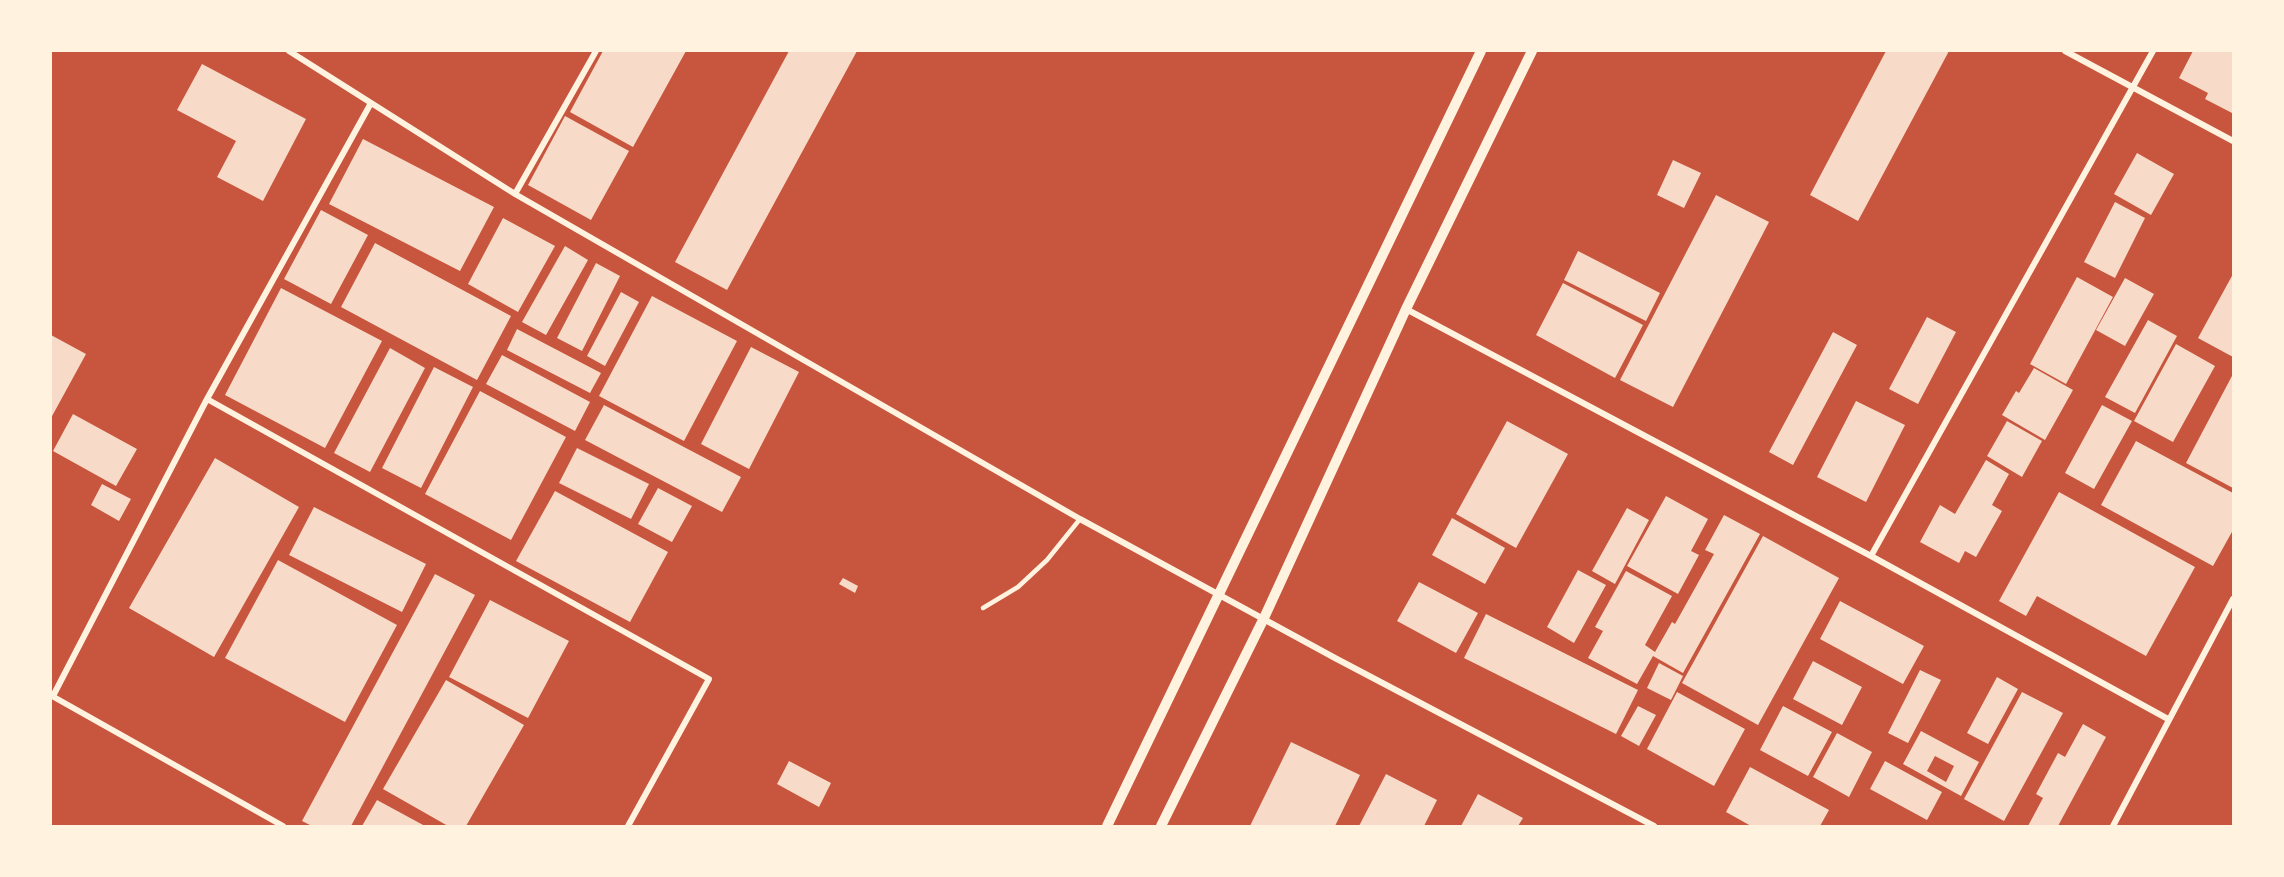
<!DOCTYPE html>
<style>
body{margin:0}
#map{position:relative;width:2284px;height:877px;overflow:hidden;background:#c8553d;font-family:"Golos Text",sans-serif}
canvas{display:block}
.frame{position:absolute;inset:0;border:52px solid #fff3e0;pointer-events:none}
</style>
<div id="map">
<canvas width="2284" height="877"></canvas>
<div class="frame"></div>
</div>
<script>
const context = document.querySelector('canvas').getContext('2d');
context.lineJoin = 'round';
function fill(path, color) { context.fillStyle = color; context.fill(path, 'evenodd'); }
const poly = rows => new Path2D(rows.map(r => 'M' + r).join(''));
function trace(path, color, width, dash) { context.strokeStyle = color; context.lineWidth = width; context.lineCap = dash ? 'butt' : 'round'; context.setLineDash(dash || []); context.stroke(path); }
fill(poly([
 [603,51,686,51,633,147,570,112],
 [789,51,857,51,727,290,675,262],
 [1886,51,1949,51,1858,221,1810,195],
 [2193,51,2233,51,2232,113,2205,99,2208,93,2179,78],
 [202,64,306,119,263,201,217,177,236,141,177,110],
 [565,116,629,151,591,220,528,185],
 [363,139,494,207,460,271,329,204],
 [2137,153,2174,174,2151,215,2114,194],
 [1673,160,1701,173,1684,208,1657,195],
 [1716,195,1769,222,1673,407,1620,380],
 [2115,202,2145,218,2115,278,2084,262],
 [321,210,368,235,331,304,284,279],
 [503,218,555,246,518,312,468,284],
 [375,243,511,316,477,380,341,307],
 [565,246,588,260,546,335,522,322],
 [1578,251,1660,293,1646,321,1564,280],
 [596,263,620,276,582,351,557,338],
 [2233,274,2233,357,2198,338],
 [2077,277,2113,297,2066,384,2030,364],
 [2125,278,2154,294,2125,346,2096,330],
 [1563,283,1643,325,1615,378,1536,335],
 [281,288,382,341,325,448,225,395],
 [621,292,639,302,605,366,587,356],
 [652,296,737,341,684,441,599,396],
 [1927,317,1956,332,1918,404,1889,389],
 [2148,320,2177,336,2135,413,2105,397],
 [517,329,601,373,590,393,507,350],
 [1833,332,1857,345,1793,465,1769,452],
 [51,335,86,354,51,418],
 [2176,344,2215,366,2173,442,2134,421],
 [751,347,799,372,749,469,701,444],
 [390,348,425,368,370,472,334,453],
 [502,355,590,402,575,431,486,384],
 [434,367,473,387,421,488,382,468],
 [2034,368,2073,390,2045,440,2002,415,2016,391,2019,393],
 [2233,374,2233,488,2186,463],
 [480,391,566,437,511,540,425,494],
 [1856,401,1905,425,1866,502,1817,477],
 [604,405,741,477,722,512,585,440],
 [2102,405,2132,421,2094,489,2065,473],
 [73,414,137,449,116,486,53,451],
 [1507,421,1568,454,1516,548,1456,514],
 [2007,421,2042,441,2022,477,1987,456],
 [2136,441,2233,493,2233,530,2213,566,2101,505],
 [577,448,649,484,631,519,559,483],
 [215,458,299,507,214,657,129,608],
 [1986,460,2009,474,1992,505,2002,511,1976,557,1965,551,1959,563,1920,542,1940,505,1955,514],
 [102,484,131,499,119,521,91,505],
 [658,488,692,506,672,542,638,524],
 [555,491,668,552,630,622,516,561],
 [2059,492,2195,567,2146,656,2037,596,2026,616,1999,601],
 [1666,496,1708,519,1691,551,1699,555,1678,594,1627,566],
 [314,507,426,564,402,612,289,555],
 [1627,508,1649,520,1615,584,1592,571],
 [1724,515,1760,534,1683,673,1653,656,1637,684,1588,658,1603,631,1595,627,1626,571,1672,596,1645,645,1655,652,1672,622,1675,624,1714,554,1705,550],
 [1452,518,1505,548,1485,584,1432,555],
 [1763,536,1839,578,1758,725,1682,683],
 [278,560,397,625,345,722,225,658],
 [1578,570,1606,585,1574,643,1547,627],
 [435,574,475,595,351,826,312,826,302,821],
 [843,578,858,586,855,593,839,584],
 [1419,582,1478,613,1456,653,1397,621],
 [490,600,569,641,528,718,449,677],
 [1840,601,1924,646,1903,684,1820,639],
 [1486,614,1638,690,1616,734,1464,658],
 [1813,661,1862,687,1842,725,1793,699],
 [1659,663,1683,676,1671,700,1647,688],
 [1920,670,1941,680,1908,743,1888,733],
 [1997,677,2018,689,1988,744,1967,733],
 [446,680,524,725,466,826,448,826,383,789],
 [1677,692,1745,729,1714,786,1647,749],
 [2022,692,2063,713,2004,821,1964,799],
 [1638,706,1656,715,1639,746,1621,736],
 [1783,706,1832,732,1808,776,1760,750],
 [2083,724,2106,737,2058,826,2028,826,2043,798,2036,794,2058,753,2065,757],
 [1921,731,1979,762,1961,796,1903,764],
 [1935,756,1954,766,1946,782,1927,771],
 [1837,733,1872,752,1849,797,1813,777],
 [1291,742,1360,775,1335,826,1250,826],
 [789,761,831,783,819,807,777,784],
 [1885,761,1942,792,1927,820,1870,789],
 [1750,767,1829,810,1820,826,1751,826,1726,812],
 [1386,774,1437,800,1424,826,1359,826],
 [1478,794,1523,818,1518,826,1461,826],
 [377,800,425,826,362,826]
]), '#f7dbc8');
trace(poly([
 [983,608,1018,587,1047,560,1080,519]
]), '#fff3e0', 4.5);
trace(poly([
 [289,51,515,194,1080,519,1335,658,1654,826],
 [2065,51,2233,141],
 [515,194,596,51],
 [1406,309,1871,556,2168,719],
 [207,399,709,679,628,826],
 [1871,556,2153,51],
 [52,696,283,826],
 [53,696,207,399,371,103],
 [2113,826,2233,599]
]), '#fff3e0', 6);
trace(poly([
 [1107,826,1481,51],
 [1161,826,1264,618,1406,309,1532,51]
]), '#fff3e0', 10);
</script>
